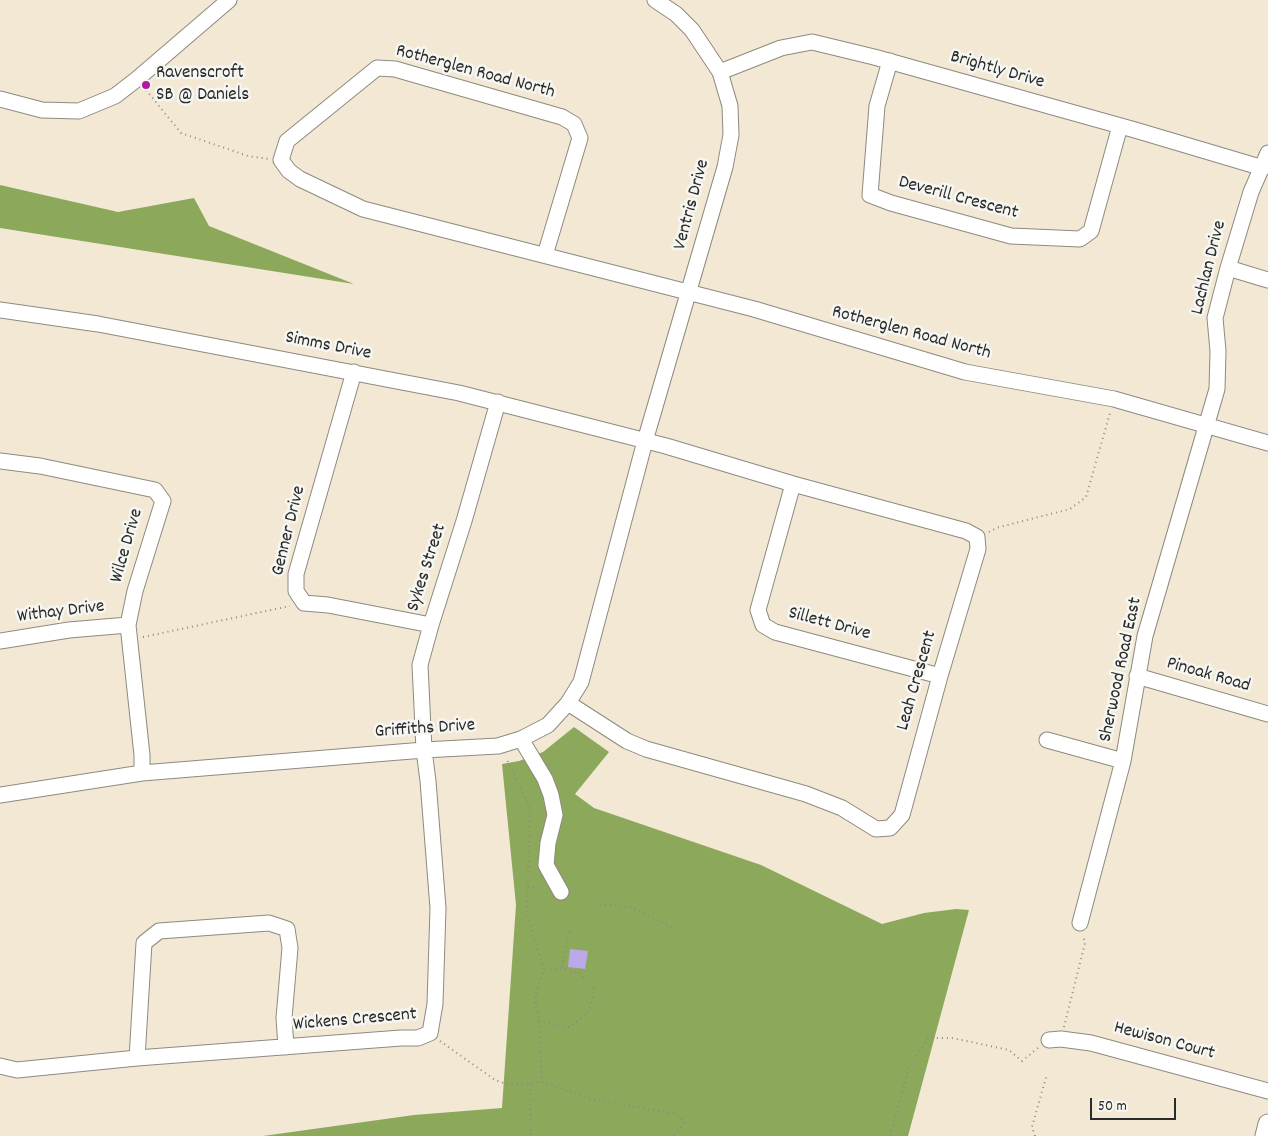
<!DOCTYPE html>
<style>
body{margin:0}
#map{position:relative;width:1268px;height:1136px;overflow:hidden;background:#f2e8d4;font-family:Dekko,sans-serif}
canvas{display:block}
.scale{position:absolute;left:1090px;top:1098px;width:86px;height:22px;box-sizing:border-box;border:2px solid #2b2b2b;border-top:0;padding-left:6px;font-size:15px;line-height:18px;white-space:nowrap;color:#2b2b2b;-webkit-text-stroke:4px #f6f6f2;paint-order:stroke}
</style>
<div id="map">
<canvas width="1268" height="1136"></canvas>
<div class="scale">50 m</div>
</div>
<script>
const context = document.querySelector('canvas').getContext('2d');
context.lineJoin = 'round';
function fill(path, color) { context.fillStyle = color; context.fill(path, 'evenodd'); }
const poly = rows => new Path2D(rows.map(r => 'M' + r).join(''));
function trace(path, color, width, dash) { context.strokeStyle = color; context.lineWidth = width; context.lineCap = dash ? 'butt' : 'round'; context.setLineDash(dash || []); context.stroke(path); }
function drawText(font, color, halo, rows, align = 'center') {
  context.font = font + ' Dekko,sans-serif'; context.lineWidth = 5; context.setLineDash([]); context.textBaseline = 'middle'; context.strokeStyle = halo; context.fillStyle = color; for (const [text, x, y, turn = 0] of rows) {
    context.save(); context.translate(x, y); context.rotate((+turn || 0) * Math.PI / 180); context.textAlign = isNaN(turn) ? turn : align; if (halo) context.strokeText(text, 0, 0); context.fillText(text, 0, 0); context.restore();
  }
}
fill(poly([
 [0,185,118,212,194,198,209,226,354,284,0,228],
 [574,727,609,752,575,794,594,808,761,865,882,924,924,913,956,909,969,910,908,1136,263,1136,414,1115,502,1108,516,905,502,764,519,761,543,752]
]), '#8ba85b');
fill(poly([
 [570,949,588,951,585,969,568,967]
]), '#bba9ea');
const minor = poly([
 [890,61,877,106,870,195,891,203,1011,236,1080,239,1091,231,1120,126],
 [720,72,781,48,812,42,874,57,1135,130,1263,168],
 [0,99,42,110,79,111,115,96,137,79,229,0],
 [545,255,580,138,574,124,562,117,395,69,377,68,287,141,281,160,289,171,300,179,363,209,754,309,965,372,1114,399,1268,443],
 [1228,268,1268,280],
 [0,310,98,324,459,393,666,446,793,484,966,531,977,537,978,549,940,676,902,815,890,828,876,829,842,808,806,794,646,749,627,741,568,703],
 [354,372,296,574,296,591,304,603,328,605,431,625],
 [0,461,40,466,155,490,163,501,135,591,128,625,142,755,142,773],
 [793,484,758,610,763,625,775,632,940,676],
 [0,641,69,630,128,625],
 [1137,676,1268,714],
 [521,739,545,779,551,795,555,815,548,843,546,865,561,892],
 [1047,740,1123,761],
 [0,795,142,773,424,750,498,746,521,739,548,725,568,703,581,682,645,441,725,167,731,135,730,106,720,72,692,30,676,14,655,0],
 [1080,923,1123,761,1145,636,1217,389,1218,351,1215,318,1228,268,1251,192,1268,153],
 [1049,1040,1061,1039,1091,1043,1268,1091],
 [137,1058,144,943,159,931,269,923,287,929,290,948,284,1018,286,1047],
 [0,1066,17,1070,137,1058,401,1038,418,1038,430,1033,435,1004,438,908,428,781,424,750,420,665,431,625,464,521,498,402]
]);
const major = poly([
 [1265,1136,1268,1124]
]);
trace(minor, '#8e8a80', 17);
trace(major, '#8e8a80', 21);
trace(poly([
 [146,90,181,133,248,156,269,159],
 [989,532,996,528,1070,509,1086,497,1110,413],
 [143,637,290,606],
 [528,887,542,886],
 [600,904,630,907,674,928],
 [562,967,570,928],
 [539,1020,558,1026,569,1027,587,1014,592,1001,594,989,581,974,564,968,544,970],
 [1064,1027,1085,943,1083,935],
 [440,1041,495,1080,509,1085,542,1082,539,1020,535,1001,537,989,544,970,527,914,530,808,507,760],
 [542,1082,587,1098,676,1114,684,1122,679,1131,673,1136],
 [530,1084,531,1136],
 [890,1136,909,1068,928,1038,952,1038,1009,1050,1022,1061,1039,1047],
 [1035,1136,1032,1127,1047,1074]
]), '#8e8a80', 2, [1, 4]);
trace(minor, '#fff', 15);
trace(major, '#fff', 19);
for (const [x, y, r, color] of [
 [146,85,5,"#b5179e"]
]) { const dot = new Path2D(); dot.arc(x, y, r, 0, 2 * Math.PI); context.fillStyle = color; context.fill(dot); trace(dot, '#f6f6f2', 2); }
drawText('19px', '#2b2b2b', '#f6f6f2', [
 ["Brightly Drive",997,71,16],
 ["Rotherglen Road North",475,73,15],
 ["Deverill Crescent",958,199,15],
 ["Ventris Drive",693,205,-75],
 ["Lachlan Drive",1210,268,-76],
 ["Rotherglen Road North",911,334,15],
 ["Simms Drive",328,347,11],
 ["Genner Drive",290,531,-76],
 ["Wilce Drive",128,546,-74],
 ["Sykes Street",428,568,-72],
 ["Withay Drive",61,613,-7],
 ["Sillett Drive",829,625,15],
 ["Sherwood Road East",1122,670,-78],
 ["Pinoak Road",1208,676,16],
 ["Leah Crescent",918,681,-74],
 ["Griffiths Drive",425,730,-4],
 ["Wickens Crescent",355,1021,-5],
 ["Hewison Court",1164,1042,15]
]);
drawText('19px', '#2b2b2b', '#f6f6f2', [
 ["Ravenscroft",156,74],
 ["SB @ Daniels",156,96]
], 'left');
</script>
